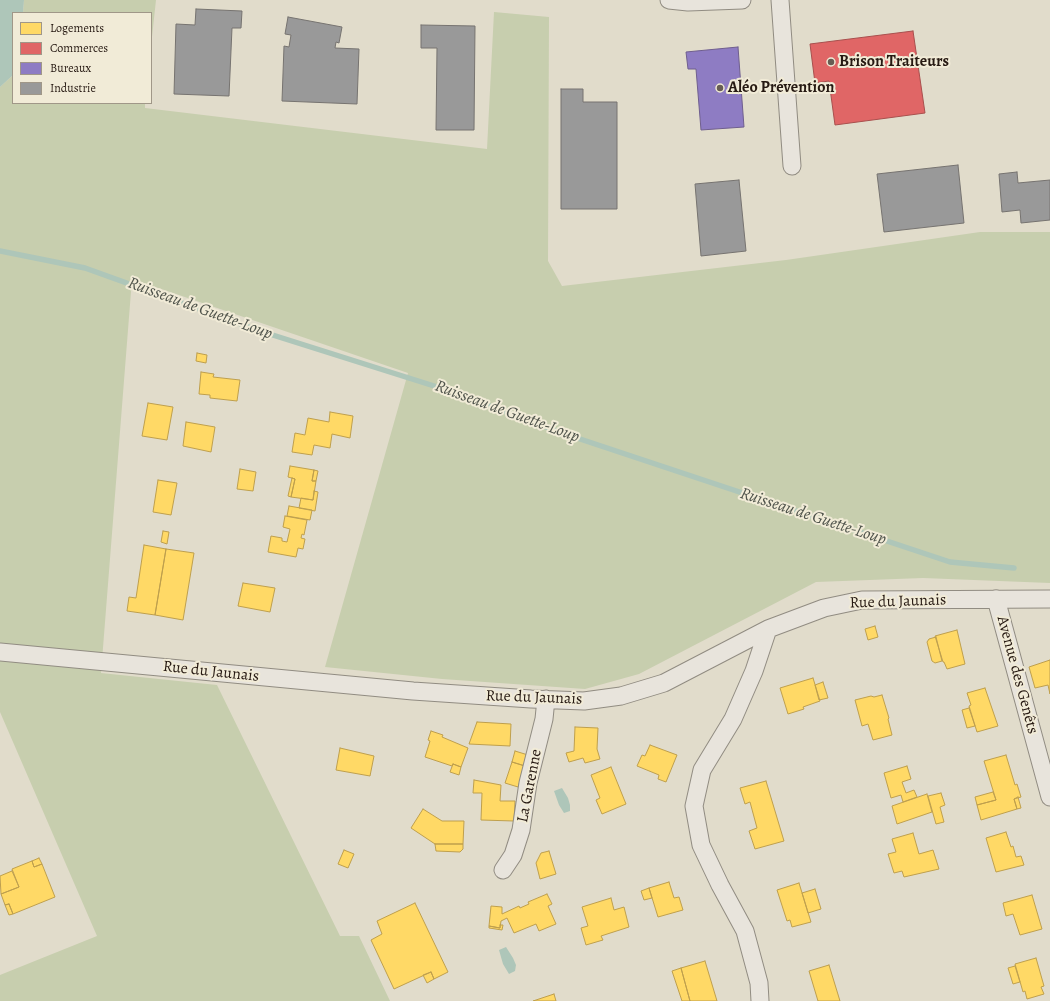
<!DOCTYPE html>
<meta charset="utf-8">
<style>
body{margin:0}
#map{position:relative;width:1050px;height:1001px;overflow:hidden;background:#e1dccb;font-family:Alegreya,serif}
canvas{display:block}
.legend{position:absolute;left:12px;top:12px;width:140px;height:92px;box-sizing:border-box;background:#f1ebd7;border:1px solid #a09788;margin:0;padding:5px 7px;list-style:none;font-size:12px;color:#261912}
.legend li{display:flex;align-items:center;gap:8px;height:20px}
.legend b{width:20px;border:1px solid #a09788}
</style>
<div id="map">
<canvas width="1050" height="1001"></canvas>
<ul class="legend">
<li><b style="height:11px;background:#ffd966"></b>Logements</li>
<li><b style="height:11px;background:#e06666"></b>Commerces</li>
<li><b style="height:11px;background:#8e7cc3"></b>Bureaux</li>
<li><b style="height:11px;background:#999"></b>Industrie</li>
</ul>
</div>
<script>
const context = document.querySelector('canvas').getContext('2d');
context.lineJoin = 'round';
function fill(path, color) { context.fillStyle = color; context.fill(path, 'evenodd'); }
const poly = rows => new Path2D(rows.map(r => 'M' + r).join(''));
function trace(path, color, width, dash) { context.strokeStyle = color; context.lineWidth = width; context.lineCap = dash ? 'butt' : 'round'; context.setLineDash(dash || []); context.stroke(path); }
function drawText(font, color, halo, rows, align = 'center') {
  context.font = font + ' Alegreya,serif'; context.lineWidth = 4; context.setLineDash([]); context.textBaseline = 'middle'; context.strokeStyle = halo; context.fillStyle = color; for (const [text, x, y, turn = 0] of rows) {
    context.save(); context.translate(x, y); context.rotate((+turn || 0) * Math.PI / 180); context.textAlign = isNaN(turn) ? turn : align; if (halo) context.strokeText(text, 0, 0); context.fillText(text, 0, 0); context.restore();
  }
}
fill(poly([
 [24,0,156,0,151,46,151,13,23,13],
 [494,12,549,17,548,261,562,286,786,260,980,232,1050,232,1050,583,923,578,816,582,639,674,585,689,442,679,325,667,408,373,132,279,101,673,217,685,340,936,359,936,390,1001,0,1001,0,975,97,936,0,712,0,87,12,76,13,72,13,103,145,103,145,108,487,149]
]), '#c7ceae');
fill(poly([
 [0,0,24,0,23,13,13,13,13,72,12,76,0,87],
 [562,788,568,798,570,805,570,811,564,813,559,805,554,791],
 [506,947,513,958,516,965,515,971,509,974,503,964,499,950]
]), '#aec6b9');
const homes = poly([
 [197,353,207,355,206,363,196,361,197,353],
 [201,372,214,374,213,377,240,380,237,401,210,398,210,395,199,394,201,372],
 [148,403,173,407,167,440,142,436,148,403],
 [330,412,353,416,350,438,332,434,330,448,314,445,312,455,292,452,295,433,305,435,308,418,329,422,330,412],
 [186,422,215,427,211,452,183,446,186,422],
 [290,466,314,470,312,481,316,481,313,500,291,497,295,479,288,477,290,466],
 [240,469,256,472,253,491,237,489,240,469],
 [314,470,318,471,316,481,312,481,314,470],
 [292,478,295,479,291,497,288,496,292,478],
 [158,480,177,483,171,515,153,512,158,480],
 [314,491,318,492,315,511,299,508,301,498,313,500,314,491],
 [289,506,312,510,310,520,287,516,289,506],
 [285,516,307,520,304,535,302,534,301,538,305,539,303,549,298,548,296,557,268,552,271,536,282,538,282,541,287,542,290,529,283,527,285,516],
 [163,531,169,532,167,544,161,542,163,531],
 [144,545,166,549,155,615,127,611,129,597,136,598,144,545],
 [166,549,194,553,183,620,155,615,166,549],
 [243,583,275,588,270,612,238,606,243,583],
 [875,626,878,637,868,640,865,629,875,626],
 [957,630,965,664,947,669,944,662,943,662,935,636,957,630],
 [936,637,942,661,935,663,932,661,927,642,929,639,936,637],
 [1050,660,1050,694,1048,685,1035,688,1029,667,1050,660],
 [813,678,820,701,803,707,804,709,788,714,780,688,813,678],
 [823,682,828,698,819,700,815,685,823,682],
 [985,688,998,726,977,732,969,706,971,705,967,693,985,688],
 [882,695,889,718,888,719,892,735,873,740,868,724,862,726,855,700,871,696,874,697,882,695],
 [969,708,975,726,967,728,962,710,969,708],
 [477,722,511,724,510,746,469,744,477,722],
 [575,727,598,728,597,749,600,759,585,763,583,758,569,762,566,753,574,751,575,727],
 [431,731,443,735,442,737,468,748,461,767,453,764,452,766,425,757,430,741,428,740,431,731],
 [650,745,677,755,666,782,658,779,659,775,637,766,642,755,645,756,650,745],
 [340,748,374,756,370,776,336,770,340,748],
 [515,751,528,755,525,766,512,762,515,751],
 [1006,755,1015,785,1017,784,1021,797,1014,799,1017,809,981,820,977,805,996,800,984,761,1006,755],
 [512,762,525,766,518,787,505,783,512,762],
 [453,764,461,767,459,775,450,772,453,764],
 [907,766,911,779,902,782,906,793,914,790,917,797,903,802,901,795,891,798,884,773,907,766],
 [611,767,626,804,602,814,596,800,600,798,591,775,611,767],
 [474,780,501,785,500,801,515,801,514,821,481,820,482,793,473,793,474,780],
 [766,781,784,841,755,849,749,831,757,828,750,802,745,804,740,788,766,781],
 [993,792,996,800,977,805,975,797,993,792],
 [941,793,945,805,940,807,944,822,936,824,928,796,941,793],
 [927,794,932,812,897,824,892,806,927,794],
 [1018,797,1021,808,1017,809,1014,799,1018,797],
 [423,809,442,821,464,821,463,844,435,844,411,828,423,809],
 [1006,832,1011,847,1013,846,1016,857,1021,856,1024,865,996,872,986,838,1006,832],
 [913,833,919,854,933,850,939,869,904,877,902,871,894,873,888,854,896,852,892,839,913,833],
 [435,844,463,844,463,849,460,852,436,851,435,844],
 [344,850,354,854,348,868,338,864,344,850],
 [549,851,556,874,540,879,536,863,541,853,549,851],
 [39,858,42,864,34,867,32,861,39,858],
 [32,861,34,867,42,864,55,897,13,914,9,904,5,905,1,894,19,887,12,869,32,861],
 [12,871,19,887,1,894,0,876,12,871],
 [669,882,674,898,679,897,683,910,658,917,649,888,669,882],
 [799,883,811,922,792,927,790,920,787,921,777,890,799,883],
 [649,888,652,898,644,900,641,891,649,888],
 [815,889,821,909,808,913,802,893,815,889],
 [547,894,552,904,548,906,556,924,539,931,536,924,514,933,507,918,501,921,500,928,489,926,491,906,502,907,502,914,519,906,520,908,529,904,528,902,547,894],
 [1032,895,1042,929,1020,935,1013,914,1006,916,1003,903,1032,895],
 [611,898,614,910,624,907,629,927,601,936,603,940,586,945,581,928,588,926,582,907,611,898],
 [415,903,448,972,434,979,431,972,394,989,371,940,382,934,377,921,415,903],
 [9,904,13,914,9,915,5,905,9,904],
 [500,925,503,925,502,930,489,928,489,926,500,928,500,925],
 [1036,958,1044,986,1041,987,1044,994,1027,999,1025,991,1023,992,1015,964,1036,958],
 [705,961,717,1001,690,1001,681,968,705,961],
 [829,965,840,1001,818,1001,809,971,829,965],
 [1015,966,1020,982,1013,984,1008,968,1015,966],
 [681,968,690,1001,682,1001,672,971,681,968],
 [431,972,434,979,427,983,423,975,431,972],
 [554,994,556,1001,533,1001,554,994]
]);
fill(homes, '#ffd966');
trace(homes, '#be9f4d', 1);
const shops = poly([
 [913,31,925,113,835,125,829,81,815,83,810,44,913,31]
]);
fill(shops, '#e06666');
trace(shops, '#a84f4d', 1);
const offices = poly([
 [738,47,744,127,701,130,696,69,688,69,686,52,738,47]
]);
fill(offices, '#8e7cc3');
trace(offices, '#6f5e8e', 1);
const industry = poly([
 [196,9,242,11,241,28,232,28,229,96,174,94,176,24,195,25,196,9],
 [288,17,342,27,339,43,336,42,335,48,359,49,357,104,282,101,284,46,289,47,291,35,285,34,288,17],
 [421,25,475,26,474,130,436,130,437,48,421,48,421,25],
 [561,89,583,89,583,102,617,102,617,209,561,209,561,89],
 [958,165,964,223,884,232,877,174,958,165],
 [1017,172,1018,183,1050,180,1050,220,1021,223,1020,210,1002,212,999,174,1017,172],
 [739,180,746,251,701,256,695,184,739,180]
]);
fill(industry, '#999');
trace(industry, '#767370', 1);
trace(poly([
 [0,251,85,268,260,331,450,391,562,433,950,562,1014,568]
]), '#aec6b9', 5.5);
const street = poly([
 [669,0,688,2,742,0],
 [780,0,792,166],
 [996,599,1050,797],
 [0,652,413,691,531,699,584,701,621,696,664,683,768,629,824,608,862,600,1050,599],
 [503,870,513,855,521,830,528,783,544,719,546,699],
 [760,1001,759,983,745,931,720,885,701,845,694,806,702,770,733,719,754,671,768,629]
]);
trace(street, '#918c82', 19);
trace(street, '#e8e4dc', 17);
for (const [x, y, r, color] of [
 [831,62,4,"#675d53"],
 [720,88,4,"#675d53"]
]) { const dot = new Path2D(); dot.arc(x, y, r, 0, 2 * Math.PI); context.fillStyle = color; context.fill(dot); trace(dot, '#f1ebd7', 1.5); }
drawText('bold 16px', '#261912', '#f1ebd7', [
 ["Brison Traiteurs",839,62],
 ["Aléo Prévention",728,88]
], 'left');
drawText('16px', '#261912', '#f1ebd7', [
 ["Rue du Jaunais",898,602,-2],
 ["Rue du Jaunais",211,672,6],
 ["Avenue des Genêts",1017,675,75],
 ["Rue du Jaunais",534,698,2],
 ["La Garenne",530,786,-79]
]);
drawText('italic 17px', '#4e524a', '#f1ebd7', [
 ["Ruisseau de Guette-Loup",200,309,20],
 ["Ruisseau de Guette-Loup",507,412,20],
 ["Ruisseau de Guette-Loup",813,517,18]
]);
</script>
